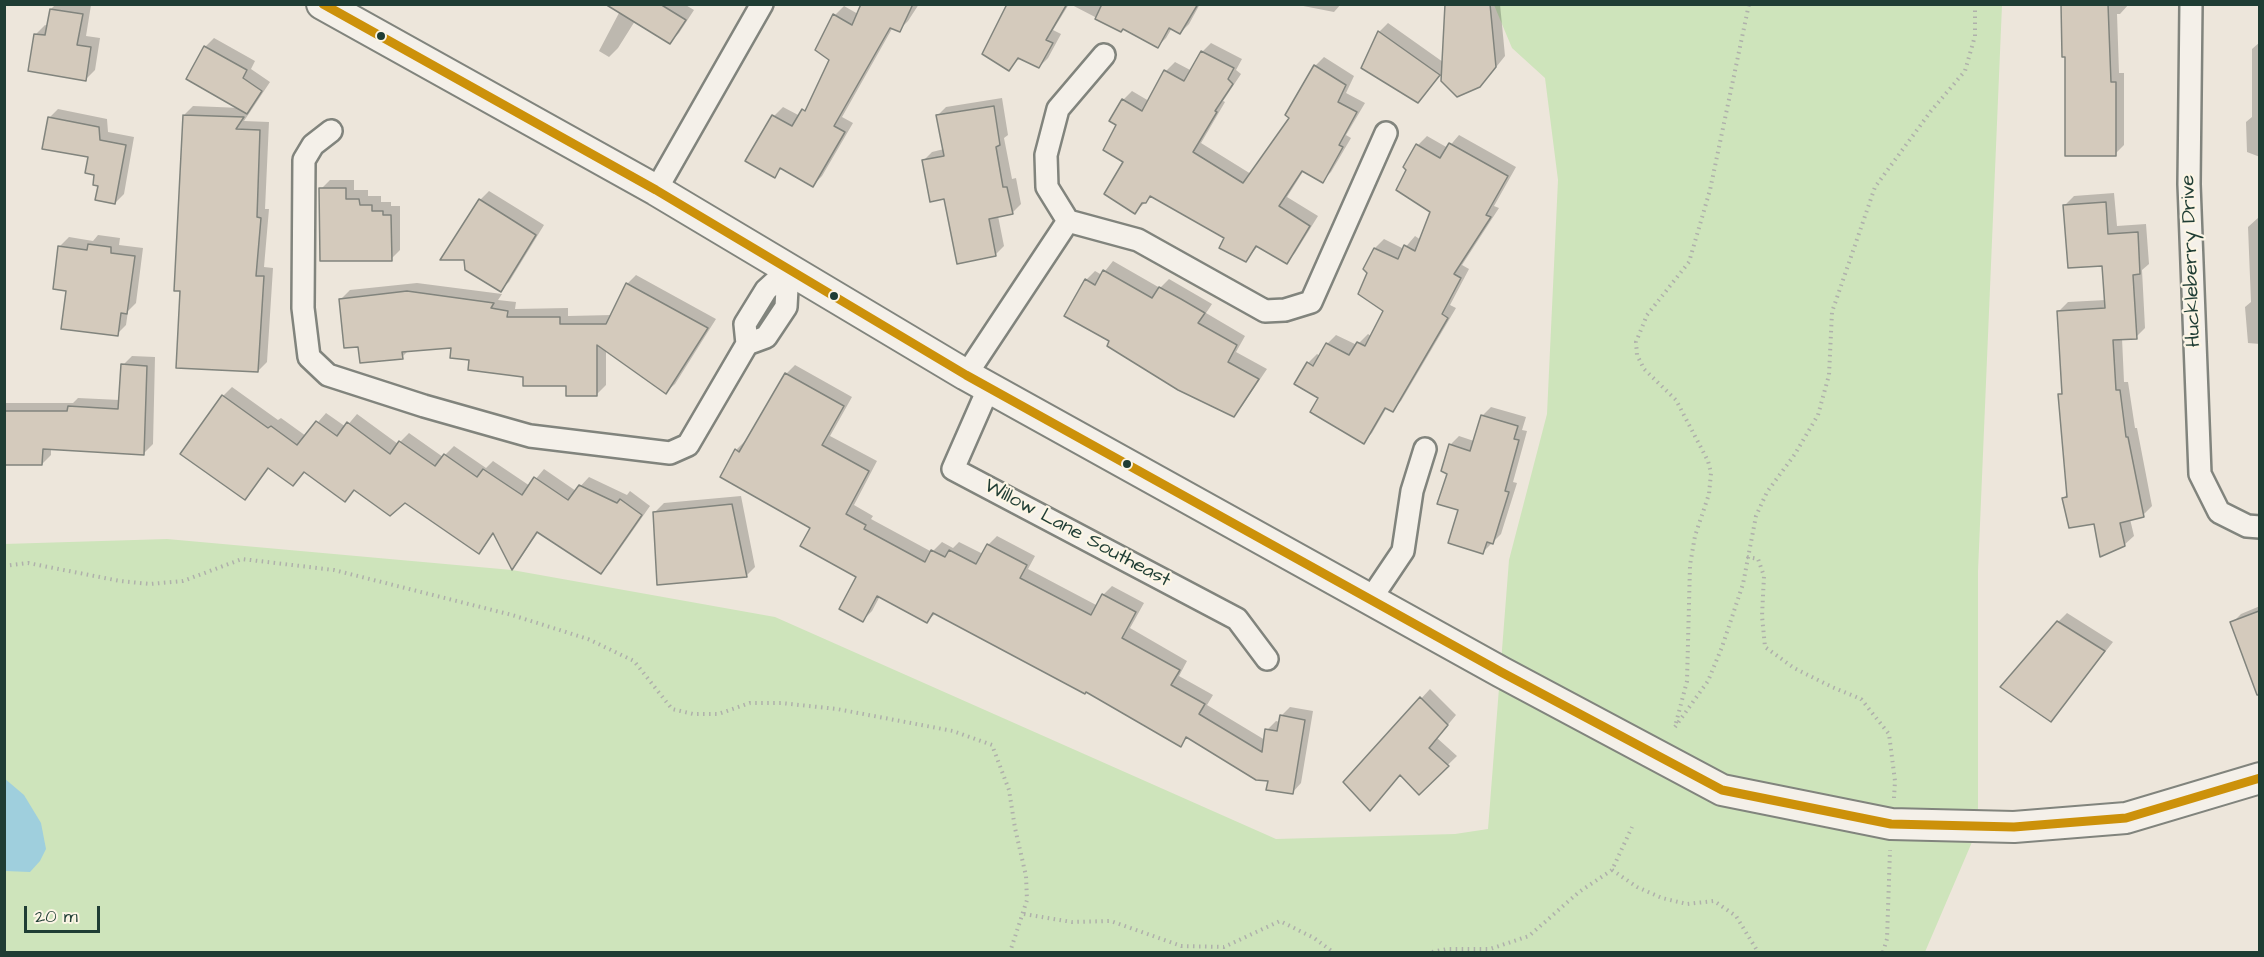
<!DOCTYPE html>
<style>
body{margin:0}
#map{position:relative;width:2264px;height:957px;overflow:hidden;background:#ede6db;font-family:"Architects Daughter",sans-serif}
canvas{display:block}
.frame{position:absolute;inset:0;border:6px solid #1f3d34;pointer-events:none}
.scale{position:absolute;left:24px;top:906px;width:76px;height:27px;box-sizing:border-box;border:3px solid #1f3d34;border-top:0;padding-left:8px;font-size:18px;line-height:21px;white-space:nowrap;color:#1f3d34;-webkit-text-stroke:4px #fcf5e5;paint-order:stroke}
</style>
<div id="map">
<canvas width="2264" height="957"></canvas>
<div class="frame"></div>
<div class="scale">20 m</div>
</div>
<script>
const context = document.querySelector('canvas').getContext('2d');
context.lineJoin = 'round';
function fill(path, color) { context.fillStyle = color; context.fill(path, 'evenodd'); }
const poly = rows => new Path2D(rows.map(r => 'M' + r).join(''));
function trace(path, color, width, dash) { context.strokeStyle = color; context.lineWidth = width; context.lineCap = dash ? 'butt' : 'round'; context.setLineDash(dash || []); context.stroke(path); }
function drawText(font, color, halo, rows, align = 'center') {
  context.font = font + ' "Architects Daughter",sans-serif'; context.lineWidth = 4.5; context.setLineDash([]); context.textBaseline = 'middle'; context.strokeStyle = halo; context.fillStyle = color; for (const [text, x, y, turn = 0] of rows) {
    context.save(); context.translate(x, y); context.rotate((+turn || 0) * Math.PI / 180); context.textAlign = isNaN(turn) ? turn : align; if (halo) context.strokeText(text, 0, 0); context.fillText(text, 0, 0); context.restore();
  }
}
fill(poly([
 [1494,5,2002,5,1978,571,1978,828,1925,952,5,952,4,544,167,539,512,570,775,617,1276,839,1455,834,1488,829,1509,560,1547,414,1558,180,1545,78,1512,48]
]), '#cee4bb');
fill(poly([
 [4,778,24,795,41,823,46,849,40,861,30,872,5,871]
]), '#9fcfdd');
fill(poly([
 [56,4,91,5,86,36,100,38,95,70,86,79,36,34,45,25,48,26,51,9],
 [607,4,684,4,694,10,679,33,670,42,635,21,618,48,609,57,599,51,619,13],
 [862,4,919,4,908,21,899,30,893,27,842,117,853,123,822,176,813,185,782,168,774,176,774,116,783,107,800,116,811,103,831,60,835,15,844,6,858,14],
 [1007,4,1069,4,1053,30,1061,34,1048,58,1039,67,1020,57,1008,69],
 [1070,4,1200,4,1189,24,1180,33,1172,28,1166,38,1157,47,1123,27,1120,30],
 [1293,4,1341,4,1334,12],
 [1447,4,1500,4,1505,56,1489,76,1443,72,1418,101,1379,32,1388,23,1443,62],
 [2062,4,2129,4,2120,14,2117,14,2119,73,2124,73,2124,145,2115,154,2067,56],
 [214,38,255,61,251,69,270,82,244,121,269,122,265,209,269,209,264,267,273,268,267,362,258,371,182,290,184,115,193,106,241,108,205,47],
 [2260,42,2260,157,2247,152,2246,122,2252,117,2252,49],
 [1211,43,1242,59,1236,70,1241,74,1223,101,1225,102,1201,143,1251,174,1291,118,1315,66,1324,57,1354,76,1346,93,1365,103,1346,135,1351,138,1331,172,1322,181,1304,170,1287,197,1318,216,1295,253,1286,262,1258,246,1246,260,1226,238,1152,196,1135,212,1118,124,1123,100,1132,91,1149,101,1166,71,1175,62,1192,71,1202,52],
 [1002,98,1008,135,1004,138,1012,179,1016,178,1021,204,1012,213,998,216,1004,246,995,255,945,197,923,161,932,152,944,149,937,116,946,107],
 [58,109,107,119,108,132,134,137,124,194,115,203,99,185,90,156,49,118],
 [1459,135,1516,167,1494,206,1499,208,1462,265,1469,269,1450,305,1456,308,1401,401,1392,410,1387,407,1372,433,1363,442,1320,398,1308,363,1317,354,1320,356,1327,344,1336,335,1357,345,1368,334,1371,336,1385,310,1369,272,1364,268,1375,248,1384,239,1404,249,1415,236,1421,240,1432,212,1418,145,1427,136,1448,148],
 [330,180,354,180,354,190,368,190,368,196,381,196,381,202,391,202,391,206,400,206,400,250,391,259,321,189],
 [489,191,544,225,509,282,500,290,480,200],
 [2114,193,2117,226,2146,224,2149,264,2142,270,2145,328,2136,337,2122,338,2124,382,2128,382,2135,428,2137,428,2152,506,2143,515,2130,519,2134,536,2124,545,2063,498,2068,494,2060,395,2064,391,2059,311,2068,302,2106,300,2103,265,2065,205,2074,196],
 [2258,218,2260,218,2260,344,2248,343,2245,307,2251,302,2248,227],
 [98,235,120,238,119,245,143,248,136,303,128,311,126,325,117,334,68,289,60,246,69,237,93,241],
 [1113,261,1160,288,1169,279,1212,304,1206,313,1245,336,1236,352,1267,369,1242,406,1233,415,1111,340,1086,280,1095,271,1102,275],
 [636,275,716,319,675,384,666,392,606,349,606,385,597,394,470,359,453,346,410,349,402,357,360,345,341,299,350,290,417,283,502,294,498,300,516,302,515,309,568,308,568,316,612,315,627,284],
 [132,356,155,357,153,444,144,453,51,448,51,455,42,464,4,463,4,403,73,403,78,398,120,400,123,365],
 [795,365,852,397,830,436,877,461,854,505,873,516,871,519,932,552,942,542,953,548,959,542,983,554,988,545,997,536,1035,556,1028,569,1098,606,1103,595,1112,586,1144,603,1130,628,1187,661,1179,676,1213,695,1207,705,1265,740,1267,730,1276,721,1280,722,1281,716,1290,707,1313,711,1301,783,1292,793,1189,736,1180,745,1087,690,936,613,927,621,880,596,872,611,863,620,858,576,736,450,745,441,786,374],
 [232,387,278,420,281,418,306,436,326,413,346,427,357,414,398,444,409,433,443,457,454,446,486,468,493,461,530,486,544,469,576,491,589,477,627,495,630,491,650,506,610,563,601,572,539,531,520,559,512,568,494,533,479,552,405,501,355,489,345,500,306,471,293,484,270,467,245,498,223,396],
 [1491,407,1526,417,1522,430,1527,431,1513,482,1517,483,1501,534,1483,552,1460,509,1448,473,1450,445,1459,436,1474,441,1482,416],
 [741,496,755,567,746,576,655,512,664,503],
 [2260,606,2260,663,2257,656,2232,623,2241,614],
 [2067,613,2113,642,2051,720,2058,622],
 [1430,689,1456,715,1437,738,1457,756,1419,793,1401,774,1345,782]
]), '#0003');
const building = poly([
 [605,4,660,4,686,20,670,44,605,4],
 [861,4,913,4,900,32,890,28,834,126,845,132,813,187,780,168,775,178,745,161,772,115,792,126,802,109,805,111,829,60,815,50,833,14,852,25,861,4],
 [1007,4,1067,4,1046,40,1053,43,1039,68,1018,58,1009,71,982,54,1007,4],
 [1102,4,1198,4,1180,34,1169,28,1158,48,1123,29,1121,32,1095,19,1102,4],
 [1445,4,1490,4,1496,67,1480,87,1457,97,1441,81,1445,4],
 [2061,4,2108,4,2111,82,2116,82,2116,156,2065,156,2065,57,2062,57,2061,4],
 [50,9,83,14,77,45,91,47,86,81,28,71,34,34,45,35,50,9],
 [1378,31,1440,75,1418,103,1361,68,1378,31],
 [204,46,247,70,243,78,262,91,247,114,186,79,204,46],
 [1201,51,1234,68,1228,79,1233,84,1215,111,1217,112,1193,152,1243,183,1289,118,1285,115,1314,65,1346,85,1338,102,1357,112,1339,145,1343,147,1323,183,1302,171,1279,206,1310,226,1287,264,1256,246,1246,262,1219,248,1224,238,1150,196,1146,203,1142,203,1135,214,1104,194,1123,162,1103,150,1116,125,1109,121,1122,99,1142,111,1164,70,1184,81,1201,51],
 [994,106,1000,145,996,147,1003,187,1007,187,1013,214,989,219,996,256,957,264,944,199,930,202,922,160,944,156,936,115,994,106],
 [183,115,244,117,236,129,260,130,257,217,261,218,256,276,264,276,258,372,176,368,180,291,174,291,183,115],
 [48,117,99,127,100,140,126,145,115,204,95,200,98,186,93,185,94,175,85,173,88,157,42,149,48,117],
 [1449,143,1508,176,1486,215,1491,217,1454,274,1461,278,1442,314,1448,318,1393,412,1385,408,1364,444,1310,412,1318,398,1294,384,1307,362,1313,366,1326,343,1349,355,1357,342,1365,346,1383,311,1358,294,1367,273,1363,269,1374,248,1398,259,1404,245,1415,251,1430,212,1396,190,1406,170,1403,167,1416,144,1440,158,1449,143],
 [319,188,346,188,346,199,359,199,360,205,372,205,372,211,383,211,383,215,391,215,392,261,320,261,319,188],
 [479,199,536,235,501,292,465,270,464,260,440,260,479,199],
 [2106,202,2108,234,2138,232,2140,274,2133,275,2137,339,2113,340,2116,390,2120,390,2126,437,2128,437,2144,517,2120,523,2125,546,2100,557,2094,524,2069,528,2062,498,2067,497,2058,394,2062,394,2057,311,2105,308,2102,266,2068,268,2063,205,2106,202],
 [88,244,111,247,111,253,135,256,127,314,121,313,118,336,61,329,66,291,53,289,58,246,87,250,88,244],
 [1103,270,1152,298,1159,287,1181,299,1205,313,1198,323,1237,345,1228,362,1259,379,1234,417,1178,390,1107,346,1109,341,1064,316,1085,279,1095,285,1103,270],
 [626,283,708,328,666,394,597,345,597,396,566,396,566,386,523,386,523,377,468,370,469,360,450,358,451,348,402,352,403,359,360,363,358,347,344,348,339,299,407,291,494,303,491,308,508,311,507,317,560,317,560,324,606,324,626,283],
 [121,364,147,366,144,455,43,449,42,465,4,465,4,411,67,411,68,406,118,409,121,364],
 [785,373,844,406,822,445,869,471,846,514,866,525,864,529,925,562,931,550,945,557,949,550,976,564,987,544,1027,565,1020,578,1091,615,1102,594,1136,612,1122,638,1180,670,1171,685,1205,704,1199,714,1262,752,1265,729,1277,731,1280,715,1305,720,1293,794,1266,790,1268,781,1256,780,1186,737,1181,747,1086,692,1085,694,933,613,927,623,877,596,863,622,839,609,856,577,800,546,810,528,720,477,735,449,739,452,785,373],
 [222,395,268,428,271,426,297,445,316,421,337,436,347,422,390,454,399,441,435,466,444,454,477,477,483,469,522,495,534,477,568,500,579,485,617,503,620,499,642,515,601,574,537,532,512,570,493,533,479,554,405,503,390,516,354,490,345,502,304,472,293,486,268,468,245,500,180,454,222,395],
 [1481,415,1518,426,1514,439,1519,440,1505,491,1509,492,1500,521,1493,544,1487,542,1483,554,1448,543,1458,510,1437,504,1447,474,1441,471,1449,444,1470,451,1481,415],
 [732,504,747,577,657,585,653,512,732,504],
 [2259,611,2259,695,2257,695,2230,622,2259,611],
 [2057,621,2105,651,2051,722,2000,687,2057,621],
 [1420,697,1448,725,1429,748,1449,766,1419,795,1400,775,1370,811,1343,782,1420,697]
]);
fill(building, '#d4cabc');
trace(building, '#81847d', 1.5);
const street = poly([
 [2191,4,2189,184,2200,474,2219,512,2247,526,2260,527],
 [331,131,313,145,304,160,303,308,309,357,328,375,424,406,530,436,670,453,688,445,747,344,745,324,766,290,788,270],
 [656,190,762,4],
 [1068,221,1047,187,1046,155,1058,109,1104,55],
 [747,344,766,337,786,307,788,270],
 [966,375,1068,221,1138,240,1265,311,1285,310,1311,302,1386,133],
 [989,387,953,469,1237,619,1267,659],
 [1370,600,1403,551,1412,491,1425,449]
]);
const secondary = poly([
 [322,4,656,190,966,375,1501,672,1722,790,1891,824,2014,827,2126,818,2260,778]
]);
trace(street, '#81847d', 26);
trace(secondary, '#81847d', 34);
trace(poly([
 [1747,557,1758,559,1764,576,1762,616,1765,647,1794,668,1832,687,1861,699,1889,734,1895,781,1894,798],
 [4,566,28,563,120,581,150,584,183,581,242,559,334,570,512,615,588,639,634,661,672,709,693,714,718,714,750,703,781,703,837,709,953,731,992,745,1009,790,1015,828,1026,876,1027,900,1010,952],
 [1676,723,1687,681,1690,565,1695,536,1709,494,1711,473,1708,461,1676,400,1644,369,1637,355,1636,342,1647,315,1689,262,1710,190,1749,4],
 [1675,727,1708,681,1722,647,1743,584,1756,516,1767,492,1795,454,1818,415,1829,375,1832,312,1875,187,1931,111,1965,71,1975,36,1975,4],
 [1612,870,1637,887,1662,898,1687,904,1714,901,1736,916,1758,952],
 [1024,914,1072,922,1111,921,1181,946,1224,947,1280,921,1314,938,1333,952],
 [1432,952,1447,949,1490,949,1529,936,1579,892,1612,870,1632,827],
 [1883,952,1887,939,1890,850]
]), '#afb0ab', 4, [1.5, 4.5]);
trace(street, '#f4f0e9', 21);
trace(secondary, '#f4f0e9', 30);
trace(poly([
 [323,4,656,190,966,375,1501,672,1722,790,1891,824,2014,827,2126,818,2260,778]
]), '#cc910a', 9);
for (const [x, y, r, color] of [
 [381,36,5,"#1f3d34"],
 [834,296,5,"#1f3d34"],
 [1127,464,5,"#1f3d34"]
]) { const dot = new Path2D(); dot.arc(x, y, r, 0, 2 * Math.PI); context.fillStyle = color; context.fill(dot); trace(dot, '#fcf5e5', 2); }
drawText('20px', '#1f3d34', '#fcf5e5', [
 ["Huckleberry Drive",2192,261,-92],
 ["Willow Lane Southeast",1077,534,28]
]);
</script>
